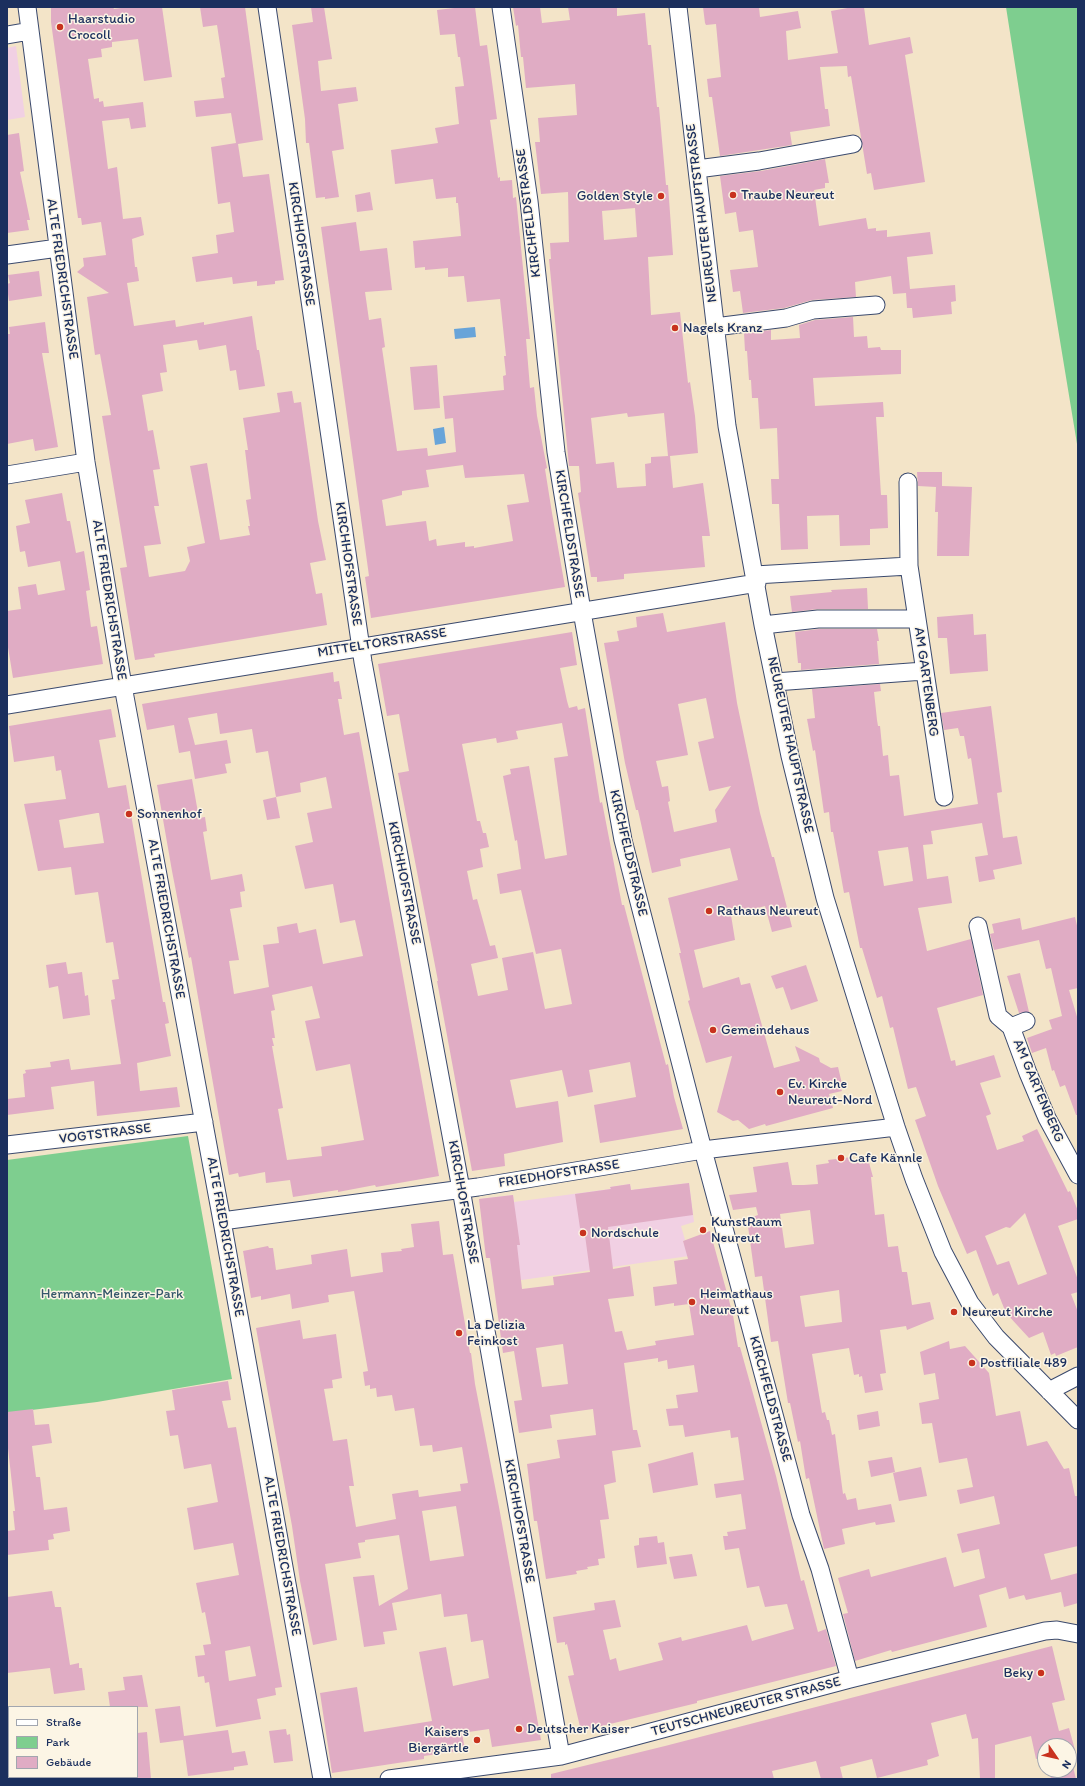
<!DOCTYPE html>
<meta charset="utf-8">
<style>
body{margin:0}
#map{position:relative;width:1085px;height:1786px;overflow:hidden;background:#f3e4c8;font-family:Itim,sans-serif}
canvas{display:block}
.frame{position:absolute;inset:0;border:8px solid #1b2f5e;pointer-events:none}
.legend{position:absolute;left:8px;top:1706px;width:130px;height:72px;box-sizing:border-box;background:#fcf5e5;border:1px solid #a2a6af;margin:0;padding:5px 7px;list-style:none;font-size:12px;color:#1b2f5e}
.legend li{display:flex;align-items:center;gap:8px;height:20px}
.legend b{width:20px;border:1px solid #a2a6af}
.north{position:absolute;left:1037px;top:1738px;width:40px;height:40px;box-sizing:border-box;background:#fcf5e5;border:1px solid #a2a6af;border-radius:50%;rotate:124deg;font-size:11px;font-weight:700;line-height:16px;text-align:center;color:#1b2f5e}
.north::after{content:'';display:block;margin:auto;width:14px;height:18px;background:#c8321e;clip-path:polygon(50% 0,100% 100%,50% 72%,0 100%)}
</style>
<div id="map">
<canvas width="1085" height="1786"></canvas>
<div class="frame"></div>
<ul class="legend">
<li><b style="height:5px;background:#fff"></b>Straße</li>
<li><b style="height:11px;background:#7ece8f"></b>Park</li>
<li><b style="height:11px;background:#e0acc4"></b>Gebäude</li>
</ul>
<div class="north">N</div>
</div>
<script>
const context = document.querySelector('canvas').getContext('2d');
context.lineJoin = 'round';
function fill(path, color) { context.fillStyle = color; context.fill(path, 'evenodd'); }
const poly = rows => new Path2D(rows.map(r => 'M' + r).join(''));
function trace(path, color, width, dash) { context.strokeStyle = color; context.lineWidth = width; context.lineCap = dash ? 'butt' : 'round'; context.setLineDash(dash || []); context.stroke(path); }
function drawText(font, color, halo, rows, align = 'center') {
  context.font = font + ' Itim,sans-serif'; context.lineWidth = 3; context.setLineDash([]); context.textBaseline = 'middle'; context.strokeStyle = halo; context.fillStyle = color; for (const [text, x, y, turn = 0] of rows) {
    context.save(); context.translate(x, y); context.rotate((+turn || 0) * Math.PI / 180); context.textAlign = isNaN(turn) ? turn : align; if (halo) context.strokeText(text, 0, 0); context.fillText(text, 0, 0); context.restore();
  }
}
fill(poly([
 [16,46,25,117,7,120,7,48],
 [689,1183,694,1222,681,1226,685,1240,683,1241,689,1256,494,1284,479,1199,513,1195,514,1202,610,1189,610,1187,630,1184,631,1190]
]), '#f1d0e3');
fill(poly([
 [1006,7,1078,7,1078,450,1023,116],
 [188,1136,232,1379,97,1402,7,1413,7,1160]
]), '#7ece8f');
fill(poly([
 [475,327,476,337,455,339,454,329],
 [444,427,446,443,435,445,433,429]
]), '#68a4d9');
fill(poly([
 [51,7,113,7,114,9,128,7,162,7,172,77,144,81,138,39,112,42,112,47,101,49,102,57,88,59,94,99,99,98,99,102,103,101,104,107,143,102,146,127,131,129,129,118,102,121,108,169,117,167,123,219,141,217,144,235,132,239,135,267,137,267,139,281,127,283,134,326,175,320,176,327,204,322,204,325,252,316,257,350,259,350,265,386,239,390,236,370,230,371,226,345,199,350,197,340,163,345,167,372,160,373,163,391,142,395,148,431,153,430,160,469,153,470,159,506,154,506,161,544,144,546,149,577,185,571,190,561,187,547,205,543,190,466,207,463,220,540,250,535,248,526,250,526,246,500,251,499,245,450,248,450,243,418,280,412,277,393,292,391,294,403,301,402,318,521,326,560,310,563,316,594,322,593,327,625,154,654,155,657,135,660,120,568,127,567,102,416,111,415,100,354,95,355,87,297,109,293,77,272,84,266,83,258,106,255,101,222,82,225,81,218,78,218,51,22],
 [200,7,245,7,263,140,238,144,243,177,269,174,284,280,275,281,275,284,257,286,257,281,233,284,232,277,196,282,192,257,218,253,216,235,234,232,230,202,218,204,211,147,236,143,231,113,196,117,194,101,224,98,221,78,225,77,217,25,203,27],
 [311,7,324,7,332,59,318,61,321,91,356,87,358,101,338,104,344,149,332,151,339,197,325,199,325,197,316,198,309,143,306,143,305,119,292,25,313,22],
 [463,7,475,7,480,46,487,45,497,119,490,120,498,178,500,177,500,181,512,180,513,198,516,197,530,339,526,339,530,388,534,387,537,416,547,468,545,469,552,513,565,587,371,618,365,577,369,576,321,227,356,222,360,251,387,248,392,290,365,292,369,320,381,318,385,347,382,348,397,451,427,448,428,456,456,452,453,418,445,419,443,396,504,390,503,376,506,375,504,356,506,356,500,299,467,302,464,276,448,277,448,268,425,270,425,267,415,268,413,241,461,236,458,203,456,203,456,197,436,199,433,179,395,184,391,150,438,143,435,128,459,124,455,87,464,86,460,57,458,57,455,34,440,35,437,10],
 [463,465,465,478,524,474,529,502,507,505,513,541,474,548,474,546,465,547,465,542,437,546,436,539,429,541,426,521,386,526,382,500,402,495,402,491,429,487,426,470],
 [513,7,540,7,542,23,570,20,568,7,617,7,617,16,645,13,648,45,651,45,657,107,659,107,666,185,668,185,673,255,648,257,651,315,680,312,688,383,690,382,695,416,698,453,670,456,673,488,703,483,710,536,702,536,705,567,624,574,624,579,597,582,597,577,591,577,578,493,581,492,579,466,569,466,549,259,551,259,550,243,569,242,568,192,541,194,535,142,540,142,538,118,577,115,575,84,526,88,523,57,521,57,518,25,516,26],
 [635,208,637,237,604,240,602,211],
 [627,413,628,417,664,413,668,456,651,457,651,463,645,464,646,486,617,488,614,462,596,464,591,418],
 [703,7,759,7,760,17,798,11,801,28,786,31,788,60,838,53,831,11,853,7,864,7,869,45,910,37,913,53,905,55,925,182,874,190,871,173,867,174,851,76,848,77,847,66,820,67,825,109,828,109,830,126,790,132,792,145,720,156,712,97,709,97,707,79,721,77,716,24,706,25,705,23],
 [19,133,24,171,20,172,30,220,27,220,29,230,7,233,7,135],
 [825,159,829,183,825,183,825,188,814,190,819,226,866,218,868,229,876,228,876,231,887,230,887,237,930,232,933,254,907,257,910,289,955,285,956,301,951,302,952,314,913,318,912,308,907,308,906,293,893,294,891,276,855,282,856,297,812,300,784,308,743,313,740,291,733,292,730,270,758,267,753,230,739,232,736,212,725,214,720,176,761,171],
 [370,192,373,210,357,212,355,195],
 [39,271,42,296,9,301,7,287,7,284,10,283,8,275],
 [853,317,854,337,867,336,868,348,880,347,881,350,901,350,901,374,813,378,815,406,883,402,884,417,876,417,881,495,887,495,888,528,870,529,870,545,840,546,839,515,807,516,808,549,781,550,779,504,772,504,771,479,779,479,777,428,760,429,758,398,752,398,751,380,749,380,747,351,745,351,744,333,771,330,771,340,800,338,799,325,815,320],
 [45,322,49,353,42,353,58,447,35,451,33,439,7,444,7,334,10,334,9,327],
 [437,365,440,408,414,410,410,367],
 [917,472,942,472,942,486,972,487,969,556,937,556,938,512,935,512,936,487,918,486],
 [62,493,67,521,70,521,76,553,84,551,90,590,86,591,91,627,97,626,103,664,13,678,7,641,7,611,21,609,18,587,36,584,38,595,65,590,60,561,28,567,25,551,20,552,16,526,30,523,25,500],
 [867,588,868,609,818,609,792,612,790,596,832,592,831,590],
 [663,613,667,632,725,622,737,703,760,813,772,857,774,857,792,927,772,932,765,906,731,915,735,940,694,950,703,988,739,977,741,985,750,983,774,1068,800,1061,795,1046,819,1058,820,1062,831,1068,838,1067,843,1088,841,1089,842,1091,829,1094,833,1108,766,1126,765,1124,749,1129,738,1120,733,1121,717,1112,732,1056,706,1063,688,1001,690,1000,679,953,681,953,668,898,738,880,730,848,680,859,681,866,652,873,638,810,636,810,625,763,604,643,619,641,617,631,637,627,636,617],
 [706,698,714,738,698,742,709,791,731,786,715,810,717,822,674,832,668,802,670,801,668,786,662,787,656,761,688,755,678,704],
 [973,614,974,635,986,634,988,671,950,674,947,638,938,638,937,617],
 [819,629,877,629,879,641,877,641,879,664,801,670,801,663,798,663,795,632],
 [572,632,577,665,560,668,567,701,569,708,577,706,578,710,585,708,600,803,602,802,622,905,624,905,666,1065,668,1064,674,1097,683,1129,600,1143,594,1105,636,1097,630,1062,589,1070,593,1092,568,1097,562,1070,510,1080,516,1108,558,1101,563,1142,504,1154,505,1166,472,1171,437,981,438,981,398,773,409,771,399,714,387,716,378,664],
 [562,723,568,756,554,758,567,855,545,859,529,766,510,769,511,774,503,776,515,841,517,840,521,869,497,874,500,894,521,890,536,954,561,949,572,1004,545,1009,533,952,502,958,508,990,478,996,471,964,498,958,495,945,490,946,477,899,473,900,467,871,483,867,480,849,489,847,486,833,483,833,480,821,477,821,462,744,496,738,497,743,518,739,516,731],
 [333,672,334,682,339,681,342,699,338,699,344,735,359,732,439,1176,376,1187,375,1185,338,1192,338,1190,293,1197,290,1180,266,1183,265,1172,239,1177,238,1173,229,1175,191,957,189,958,172,871,157,785,192,779,199,818,205,817,207,831,203,832,211,880,242,874,245,891,240,892,242,907,230,909,239,960,229,961,234,994,269,987,263,945,279,943,277,927,297,923,299,933,316,929,323,964,363,956,355,920,340,923,333,884,305,889,295,846,313,842,307,813,332,808,326,777,300,783,301,792,276,797,268,751,256,753,252,729,220,734,217,713,188,718,195,745,227,740,231,763,225,764,227,773,195,779,190,751,179,753,174,725,147,730,142,704],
 [312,986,320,1018,305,1021,316,1071,350,1064,364,1140,321,1147,322,1156,287,1160,278,1109,283,1108,272,1046,274,1046,272,1038,275,1038,271,1011,275,1010,272,995],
 [880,684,881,691,874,692,877,720,878,726,880,726,883,756,888,755,890,776,899,775,904,816,978,804,971,758,968,759,964,736,960,736,958,728,944,730,941,713,991,706,1002,792,997,793,1003,838,1017,836,1022,864,993,870,995,879,979,882,975,857,988,855,982,823,931,831,933,844,923,845,927,879,948,876,952,903,918,908,927,951,971,939,983,995,937,1008,951,1061,955,1060,956,1066,994,1055,1001,1077,980,1083,991,1114,986,1116,997,1150,1024,1141,1022,1136,1037,1129,1068,1192,1070,1191,1078,1211,1078,1219,1058,1226,1078,1280,1078,1292,1071,1294,1078,1312,1078,1347,1056,1356,1055,1353,1051,1355,1043,1332,1029,1338,1006,1313,998,1293,993,1296,976,1250,967,1254,938,1186,915,1120,926,1116,916,1087,908,1089,893,1027,890,1028,882,996,877,998,862,948,860,948,849,892,844,893,833,832,831,832,829,812,824,813,815,750,813,751,807,719,815,718,812,689],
 [908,847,913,881,884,886,878,851],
 [1025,1213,1047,1274,1018,1285,1009,1261,997,1265,985,1236,1006,1227,1010,1228],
 [111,709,116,737,99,740,108,788,126,785,163,1002,165,1002,169,1023,165,1024,171,1056,137,1063,140,1091,177,1087,180,1107,97,1116,94,1081,51,1087,54,1109,7,1115,7,1099,25,1097,23,1074,26,1073,25,1070,51,1067,50,1062,69,1059,71,1070,121,1064,111,1000,115,999,112,980,119,979,113,942,106,943,98,892,75,895,71,867,38,871,28,823,24,804,66,799,61,770,56,771,54,756,14,762,9,726],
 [97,813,99,813,104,843,64,848,59,820],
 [276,797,280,818,267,820,263,800],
 [1075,917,1078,930,1078,988,1069,990,1078,1020,1078,1115,1076,1115,1065,1085,1060,1087,1054,1070,1052,1071,1046,1048,1032,1053,1027,1038,1052,1029,1049,1020,1062,1016,1051,968,1046,969,1039,940,994,950,990,934,994,933,992,924,1020,918,1022,930],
 [66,962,68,974,82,972,85,996,88,995,90,1015,63,1019,58,986,49,988,46,965],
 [806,965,818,1001,791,1010,783,987,776,989,771,976],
 [1020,973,1029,1012,1019,1013,1007,976],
 [852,1157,853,1161,868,1159,873,1177,871,1177,875,1215,884,1214,888,1247,898,1246,902,1272,907,1272,912,1305,930,1302,934,1319,907,1330,906,1326,880,1330,886,1373,880,1374,883,1390,865,1393,862,1376,859,1377,859,1374,854,1375,849,1348,812,1354,822,1413,825,1412,827,1420,829,1420,832,1435,835,1434,843,1494,845,1493,847,1500,856,1498,858,1510,891,1504,895,1522,876,1525,875,1522,842,1529,845,1544,824,1549,809,1478,806,1479,800,1441,798,1442,790,1403,788,1403,778,1341,771,1342,762,1276,755,1277,747,1219,758,1215,756,1207,733,1210,729,1195,757,1192,753,1167,788,1162,792,1185,804,1185,818,1184,816,1165,829,1163,828,1160],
 [810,1210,814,1244,785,1248,780,1214],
 [839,1290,842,1322,805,1327,800,1296],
 [689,1183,693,1215,608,1227,613,1269,630,1266,634,1296,608,1299,615,1332,622,1331,627,1350,656,1345,655,1341,694,1335,689,1304,674,1306,674,1303,655,1306,653,1287,677,1284,674,1261,688,1259,683,1241,710,1231,733,1315,738,1347,740,1347,776,1476,801,1581,804,1580,818,1632,826,1629,836,1666,697,1701,697,1703,581,1731,568,1676,574,1675,567,1644,565,1645,565,1642,557,1643,553,1617,595,1610,594,1603,615,1600,621,1627,603,1630,610,1660,616,1658,619,1671,663,1660,658,1643,681,1637,682,1641,747,1625,752,1641,794,1629,787,1604,765,1607,759,1586,747,1588,739,1548,725,1550,723,1536,728,1536,727,1532,746,1529,741,1494,716,1498,714,1484,744,1480,738,1437,731,1438,730,1430,685,1437,683,1425,669,1426,666,1409,678,1408,676,1395,698,1392,694,1365,668,1369,667,1360,658,1362,658,1358,624,1363,633,1430,637,1430,641,1447,612,1451,616,1482,604,1485,609,1519,600,1520,605,1558,598,1559,599,1565,587,1567,588,1569,576,1571,577,1574,546,1579,537,1521,534,1521,527,1464,560,1458,557,1440,596,1435,593,1409,550,1415,552,1428,519,1433,514,1401,522,1400,514,1351,503,1353,490,1258,486,1258,479,1199,513,1195,520,1245,517,1245,522,1289,554,1285,553,1277,590,1272,584,1228,580,1228,575,1194,611,1189,610,1187,630,1184,631,1190],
 [563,1344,568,1384,542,1387,536,1348],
 [439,1221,443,1255,453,1254,470,1353,471,1353,475,1384,499,1507,541,1740,492,1747,489,1729,462,1733,465,1750,424,1756,424,1759,332,1773,320,1693,357,1687,364,1732,432,1721,419,1652,446,1647,453,1686,489,1678,483,1640,471,1642,467,1614,444,1617,441,1594,392,1603,397,1630,383,1632,385,1644,364,1647,353,1577,374,1575,379,1606,408,1589,399,1535,365,1540,365,1542,358,1543,361,1558,325,1564,337,1640,313,1645,300,1581,292,1526,256,1328,300,1320,303,1339,336,1334,342,1378,332,1380,333,1388,324,1389,333,1441,347,1439,354,1486,349,1486,356,1527,396,1519,392,1494,418,1490,419,1497,461,1491,460,1484,468,1483,462,1447,433,1452,432,1445,420,1446,414,1408,395,1411,392,1395,377,1397,376,1388,370,1389,370,1385,365,1386,363,1372,368,1371,354,1291,328,1295,329,1302,292,1309,290,1294,261,1300,261,1296,251,1298,243,1251,268,1246,269,1248,273,1248,276,1270,312,1264,311,1255,347,1249,351,1277,383,1272,381,1253,402,1251,401,1249,414,1247,411,1224],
 [456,1506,464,1556,430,1561,422,1511],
 [949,1341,950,1349,965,1346,989,1373,996,1416,1020,1411,1027,1446,1047,1441,1064,1469,1069,1468,1075,1496,1078,1496,1078,1546,1044,1554,1051,1580,1078,1573,1078,1603,1064,1607,1061,1592,1026,1600,1024,1595,1009,1599,1006,1587,979,1595,987,1627,892,1652,891,1650,855,1661,843,1614,848,1613,838,1578,869,1569,871,1577,946,1557,954,1587,985,1578,979,1549,962,1553,957,1534,1000,1524,994,1496,960,1504,957,1490,973,1487,967,1458,939,1463,932,1423,922,1424,919,1403,939,1399,935,1373,924,1375,920,1352],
 [228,1381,231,1400,222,1401,228,1428,236,1427,282,1687,275,1688,276,1695,257,1699,261,1719,216,1727,209,1682,205,1683,204,1676,198,1677,195,1656,205,1655,203,1645,211,1644,205,1612,202,1613,196,1583,239,1575,233,1543,194,1550,187,1508,218,1502,211,1464,184,1469,178,1435,170,1436,166,1411,175,1410,172,1390],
 [250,1646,256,1676,229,1681,225,1651],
 [33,1409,35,1425,49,1424,52,1443,32,1446,36,1477,40,1477,44,1510,67,1507,70,1531,53,1534,54,1539,48,1540,49,1550,7,1555,7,1531,15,1530,13,1511,15,1511,7,1439,7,1412],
 [878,1411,880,1426,859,1430,857,1415],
 [693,1452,698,1485,653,1493,648,1464],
 [892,1457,895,1472,871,1477,868,1461],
 [921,1467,927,1496,899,1501,893,1473],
 [657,1536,658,1543,664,1542,667,1564,637,1568,634,1546,639,1545,639,1538],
 [692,1554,697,1576,674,1579,669,1557],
 [52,1591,55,1607,61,1607,70,1665,79,1663,79,1668,82,1668,85,1690,54,1694,50,1668,7,1673,7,1597],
 [1052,1646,1065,1700,1052,1703,1059,1731,1069,1728,1078,1761,1072,1763,1076,1779,1051,1779,1049,1770,1069,1770,1069,1746,1045,1746,1045,1756,1036,1759,1031,1736,995,1745,995,1779,980,1779,978,1738,972,1739,966,1714,931,1723,939,1756,927,1760,928,1765,877,1778,872,1759,840,1767,843,1779,821,1779,816,1761,772,1771,774,1779,551,1779,551,1774,665,1746],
 [142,1675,148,1707,110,1707,108,1692,125,1690,123,1677],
 [180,1706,184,1736,228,1730,232,1753,245,1751,248,1765,234,1767,234,1770,188,1776,183,1740,160,1743,155,1709],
 [286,1729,287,1735,290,1734,293,1761,274,1763,269,1731],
 [147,1732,151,1779,137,1779,137,1733]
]), '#e0acc4');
const minor = poly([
 [27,7,86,462,123,686,222,1221,322,1779],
 [267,7,363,662,461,1189,561,1756],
 [501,7,529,201,556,452,584,623,623,840,703,1150,801,1515,820,1569,850,1679],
 [678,7,727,426,763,625,790,756,825,898,896,1127,914,1179,943,1252,970,1303,996,1337,1078,1420],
 [7,35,30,31],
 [697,169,759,161,853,144],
 [7,255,58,248],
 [715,327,786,318,813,310,876,305],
 [7,475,86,462],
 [909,566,944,797],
 [755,575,909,566,908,482],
 [763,625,818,619,917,619],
 [775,682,924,671],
 [7,705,757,583],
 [978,926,998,1016,1011,1027],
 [1026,1021,1011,1027,1028,1073,1047,1118,1078,1175],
 [7,1145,204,1122],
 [222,1221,478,1187,703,1150,896,1127],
 [1049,1391,1078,1376],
 [389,1779,561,1756,850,1679,1045,1631,1057,1630,1078,1634]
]);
trace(minor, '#3b4a6e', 19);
trace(minor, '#fff', 17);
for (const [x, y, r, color] of [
 [60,27,4,"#c8321e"],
 [733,195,4,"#c8321e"],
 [661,196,4,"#c8321e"],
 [675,328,4,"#c8321e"],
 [129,814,4,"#c8321e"],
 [709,911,4,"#c8321e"],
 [713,1030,4,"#c8321e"],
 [780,1092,4,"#c8321e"],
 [841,1158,4,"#c8321e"],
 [703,1230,4,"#c8321e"],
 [583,1233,4,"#c8321e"],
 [692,1302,4,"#c8321e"],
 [954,1312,4,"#c8321e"],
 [459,1333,4,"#c8321e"],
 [972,1363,4,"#c8321e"],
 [1041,1673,4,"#c8321e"],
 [519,1729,4,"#c8321e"],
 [477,1740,4,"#c8321e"]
]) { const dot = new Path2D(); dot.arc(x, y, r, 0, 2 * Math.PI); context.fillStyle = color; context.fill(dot); trace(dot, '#fcf5e5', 1.5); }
drawText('14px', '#1b2f5e', '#fcf5e5', [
 ["Haarstudio",68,19],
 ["Crocoll",68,35],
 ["Traube Neureut",741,195],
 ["Golden Style",653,196,"right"],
 ["Nagels Kranz",683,328],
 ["Sonnenhof",137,814],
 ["Rathaus Neureut",717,911],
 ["Gemeindehaus",721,1030],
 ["Ev. Kirche",788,1084],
 ["Neureut-Nord",788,1100],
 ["Cafe Kännle",849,1158],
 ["KunstRaum",711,1222],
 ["Neureut",711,1238],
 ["Nordschule",591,1233],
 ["Heimathaus",700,1294],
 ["Neureut",700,1310],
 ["Neureut Kirche",962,1312],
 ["La Delizia",467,1325],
 ["Feinkost",467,1341],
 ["Postfiliale 489",980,1363],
 ["Beky",1033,1673,"right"],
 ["Deutscher Kaiser",527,1729],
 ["Kaisers",469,1732,"right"],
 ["Biergärtle",469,1748,"right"]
], 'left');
drawText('14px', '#1b2f5e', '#fcf5e5', [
 ["KIRCHFELDSTRASSE",529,213,-97],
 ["NEUREUTER HAUPTSTRASSE",702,213,-97],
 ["KIRCHHOFSTRASSE",301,244,82],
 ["ALTE FRIEDRICHSTRASSE",62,279,82],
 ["KIRCHFELDSTRASSE",569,534,81],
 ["KIRCHHOFSTRASSE",348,564,82],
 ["ALTE FRIEDRICHSTRASSE",109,600,81],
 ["MITTELTORSTRASSE",382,643,-9],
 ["AM GARTENBERG",926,682,82],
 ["NEUREUTER HAUPTSTRASSE",790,745,78],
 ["KIRCHFELDSTRASSE",628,853,77],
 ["KIRCHHOFSTRASSE",404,883,79],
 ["ALTE FRIEDRICHSTRASSE",166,919,80],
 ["AM GARTENBERG",1038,1091,67],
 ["VOGTSTRASSE",105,1134,-7],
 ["FRIEDHOFSTRASSE",559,1174,-9],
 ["KIRCHHOFSTRASSE",463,1202,80],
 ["ALTE FRIEDRICHSTRASSE",225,1237,80],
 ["KIRCHFELDSTRASSE",770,1399,75],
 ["KIRCHHOFSTRASSE",519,1521,80],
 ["ALTE FRIEDRICHSTRASSE",282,1556,80],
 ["TEUTSCHNEUREUTER STRASSE",746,1707,-15]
]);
drawText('14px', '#34576a', '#fcf5e5', [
 ["Hermann-Meinzer-Park",112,1294]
]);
</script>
